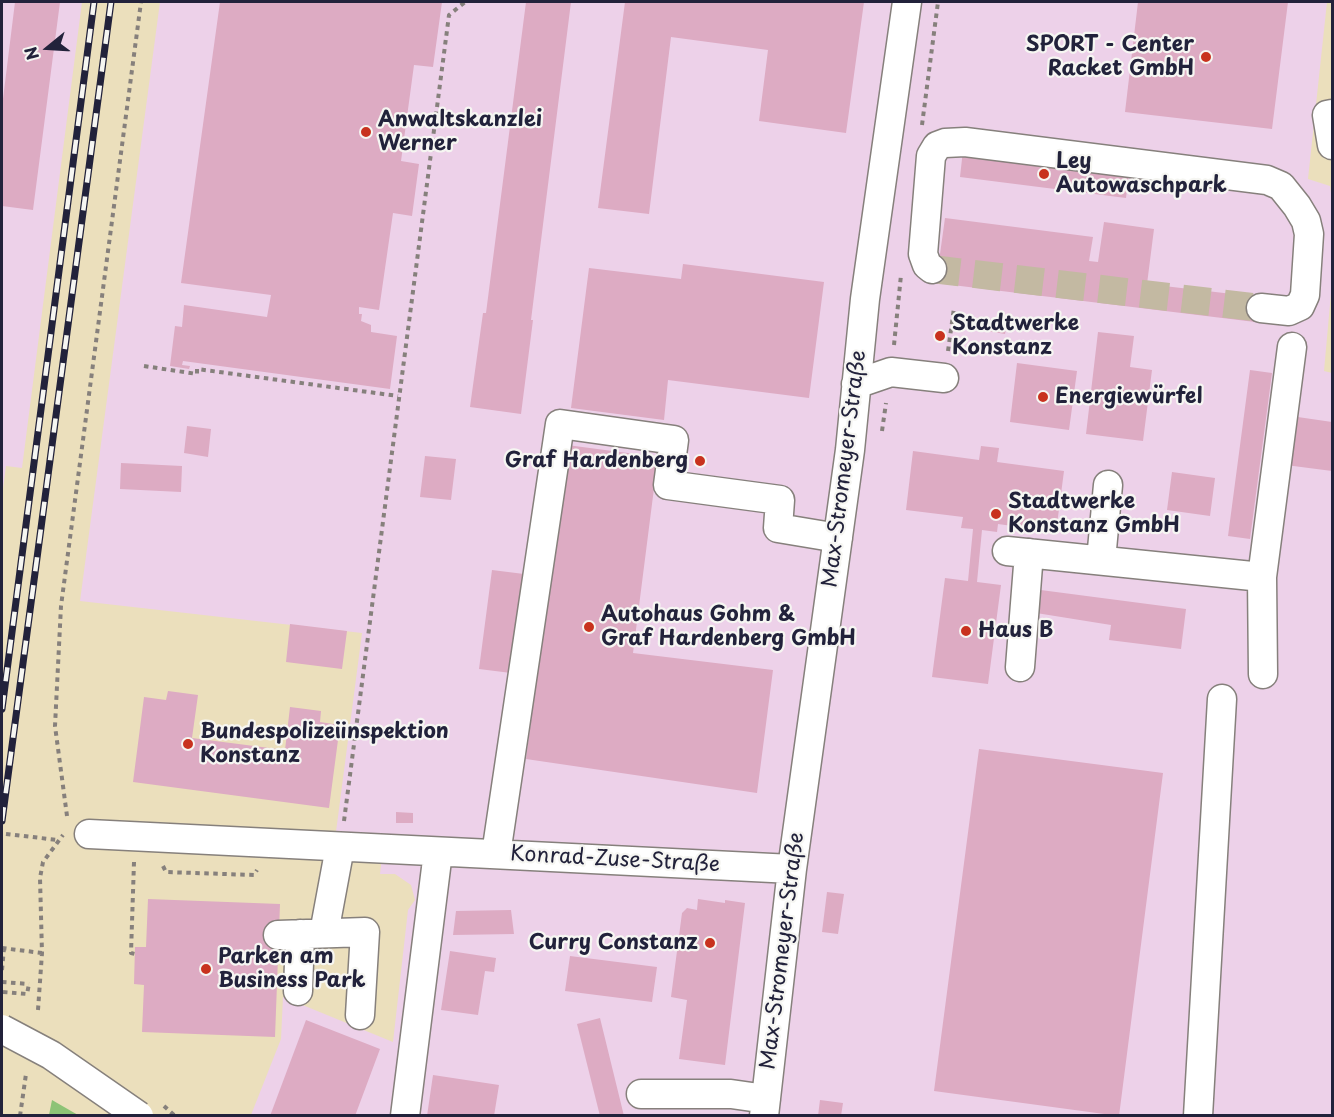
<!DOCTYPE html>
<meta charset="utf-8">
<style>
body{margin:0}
#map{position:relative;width:1334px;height:1117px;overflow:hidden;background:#ebdfbc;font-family:"Playpen Sans",sans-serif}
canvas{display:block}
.frame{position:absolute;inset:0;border:3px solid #22223b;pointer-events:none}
.north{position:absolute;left:18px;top:18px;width:60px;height:60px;-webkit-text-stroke:4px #f6f6f2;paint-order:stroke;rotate:252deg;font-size:16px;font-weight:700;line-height:24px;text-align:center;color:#22223b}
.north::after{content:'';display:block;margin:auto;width:21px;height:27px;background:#22223b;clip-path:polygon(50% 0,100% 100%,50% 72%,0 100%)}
</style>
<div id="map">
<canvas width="1334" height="1117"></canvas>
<div class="frame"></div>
<div class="north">N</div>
</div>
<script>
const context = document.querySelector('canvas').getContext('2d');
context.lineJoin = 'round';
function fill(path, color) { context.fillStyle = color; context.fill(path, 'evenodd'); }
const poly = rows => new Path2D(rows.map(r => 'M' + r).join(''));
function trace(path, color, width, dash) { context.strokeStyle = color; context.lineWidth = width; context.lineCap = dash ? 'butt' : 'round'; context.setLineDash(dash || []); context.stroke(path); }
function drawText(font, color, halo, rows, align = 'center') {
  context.font = font + ' "Playpen Sans",sans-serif'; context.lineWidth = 4.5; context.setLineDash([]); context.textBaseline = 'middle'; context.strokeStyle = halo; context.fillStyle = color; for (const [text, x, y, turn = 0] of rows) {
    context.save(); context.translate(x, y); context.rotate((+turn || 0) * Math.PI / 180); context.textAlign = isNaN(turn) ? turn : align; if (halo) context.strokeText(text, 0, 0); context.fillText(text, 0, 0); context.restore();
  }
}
fill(poly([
 [2,2,82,2,22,468,6,466,2,496],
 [160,2,1327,2,1308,179,1330,186,1332,200,1332,282,1324,371,1332,373,1332,1115,251,1115,281,1039,283,997,393,1042,408,910,415,900,411,885,395,874,380,874,383,849,334,847,362,633,80,601]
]), '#edd1e9');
fill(poly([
 [52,1100,78,1115,49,1115]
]), '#8dc376');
fill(poly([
 [15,2,60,2,33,210,2,206,2,107],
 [220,2,442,2,433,67,414,65,401,161,419,164,412,216,393,213,379,310,359,307,359,314,362,314,361,321,371,325,371,332,397,336,390,389,183,361,182,365,190,366,189,369,170,366,175,326,182,327,184,305,267,317,271,295,181,283],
 [526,2,571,2,531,320,533,320,521,414,470,407,483,313,486,313],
 [625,2,864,2,846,133,759,121,768,50,671,37,649,214,598,208],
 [1138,2,1288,2,1272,129,1125,112],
 [963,150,1129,171,1126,198,960,177],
 [945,218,1093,237,1089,261,1098,262,1104,222,1154,229,1147,284,1258,297,1255,322,936,283],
 [683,264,824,282,809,398,668,380,664,420,571,408,589,268,681,279],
 [978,317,1007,322,1005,334,976,329],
 [1098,332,1134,336,1130,367,1152,370,1143,441,1086,434],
 [1017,363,1077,371,1069,430,1010,422],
 [1250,370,1272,373,1250,539,1228,536],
 [1284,415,1332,422,1332,471,1278,464],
 [187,426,211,429,208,457,184,453],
 [567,445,658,457,633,653,773,670,757,793,526,759],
 [981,446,999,448,997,462,1064,471,1056,532,998,524,997,532,982,530,977,582,1001,585,988,684,932,677,945,578,968,581,973,529,961,528,963,517,906,510,913,451,979,460],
 [425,456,456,459,451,500,420,497],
 [121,463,182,466,181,492,120,489],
 [1172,472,1215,478,1210,516,1167,510],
 [492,570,524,574,511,673,479,669],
 [1033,589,1186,609,1181,649,1109,640,1111,625,1030,612],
 [290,624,347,631,342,669,286,662],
 [168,691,198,695,192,738,285,750,290,707,321,711,320,722,340,725,329,808,133,782,144,697,166,700],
 [979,749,1163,773,1119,1116,934,1091],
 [396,812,413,813,413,823,396,823],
 [827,892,844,894,838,934,822,932],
 [148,899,280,904,275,1037,142,1032,144,985,134,984,135,947,146,947],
 [698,899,725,903,725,900,745,903,725,1065,679,1059,687,1000,671,997,682,913,687,908,697,910],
 [511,910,514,934,453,935,456,911],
 [450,951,496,958,494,972,485,971,478,1015,441,1010],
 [570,956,657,967,652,1002,565,991],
 [600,1018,624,1116,600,1116,577,1024],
 [306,1020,380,1049,355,1116,270,1116],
 [433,1075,499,1085,494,1116,427,1116],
 [820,1100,843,1103,841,1116,818,1116]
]), '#ddabc3');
trace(poly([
 [932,269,1261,308]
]), '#c3b9a2', 28, [28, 14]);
const minor = poly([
 [1332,114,1327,115,1332,145],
 [932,269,927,265,923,254,931,156,937,146,945,143,965,142,1267,180,1281,186,1297,206,1306,221,1309,234,1305,295,1300,306,1289,311,1261,308],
 [856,384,891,372,944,378],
 [1007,551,1262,577],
 [1101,560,1108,485],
 [1020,667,1029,553],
 [1263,674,1262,577,1292,347],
 [89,834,792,869],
 [496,854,560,424,674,440,668,485,780,500,778,528,838,538],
 [324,933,340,847],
 [278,935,365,932,360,1015],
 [298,991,300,934],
 [641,1094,731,1094,766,1099],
 [405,1116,438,852],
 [764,1116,792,869,850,450,865,299,907,2],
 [1198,1116,1222,699]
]);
trace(minor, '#86807c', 31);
trace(poly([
 [922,125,938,2],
 [894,345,901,275],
 [948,351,954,308],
 [144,366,197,374,197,369,398,396],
 [882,431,886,403],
 [67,816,55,726,61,606,141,2],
 [344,821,449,15,465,2],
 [6,834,58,840],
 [134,862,131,953,135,954],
 [163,866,166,872,254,875,257,870],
 [2,948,42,953],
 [2,970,4,948],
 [3,992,27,994,29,984],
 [38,1010,42,953,40,878,43,862,63,835],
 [20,1116,26,1074]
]), '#86807c', 4, [4.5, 4.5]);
trace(minor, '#fff', 28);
const rail = poly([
 [2,709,94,2],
 [2,821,111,2]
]);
trace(rail, '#22223b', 7);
trace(rail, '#f6f6f2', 4.5, [14]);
const minorBridge = poly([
 [2,1029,51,1055,139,1116]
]);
trace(minorBridge, '#86807c', 31, []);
trace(poly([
 [2,982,29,984],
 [164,1106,175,1116]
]), '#86807c', 4, [4.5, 4.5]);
trace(minorBridge, '#fff', 28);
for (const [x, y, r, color] of [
 [1206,57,6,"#c8321e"],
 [366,132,6,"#c8321e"],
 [1044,174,6,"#c8321e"],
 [940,336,6,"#c8321e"],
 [1043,397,6,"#c8321e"],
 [700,461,6,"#c8321e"],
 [996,514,6,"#c8321e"],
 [589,627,6,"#c8321e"],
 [966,631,6,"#c8321e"],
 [188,744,6,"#c8321e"],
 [710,943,6,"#c8321e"],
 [206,969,6,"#c8321e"]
]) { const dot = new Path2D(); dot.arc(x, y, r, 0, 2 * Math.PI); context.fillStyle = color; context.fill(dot); trace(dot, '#f6f6f2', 2); }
drawText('bold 21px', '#22223b', '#f6f6f2', [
 ["SPORT - Center",1194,45,"right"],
 ["Racket GmbH",1194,69,"right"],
 ["Anwaltskanzlei",378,120],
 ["Werner",378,144],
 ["Ley",1056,162],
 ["Autowaschpark",1056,186],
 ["Stadtwerke",952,324],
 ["Konstanz",952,348],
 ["Energiewürfel",1055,397],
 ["Graf Hardenberg",688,461,"right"],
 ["Stadtwerke",1008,502],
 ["Konstanz GmbH",1008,526],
 ["Autohaus Gohm &",601,615],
 ["Graf Hardenberg GmbH",601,639],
 ["Haus B",978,631],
 ["Bundespolizeiinspektion",200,732],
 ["Konstanz",200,756],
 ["Curry Constanz",698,943,"right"],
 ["Parken am",218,957],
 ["Business Park",218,981]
], 'left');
drawText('21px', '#22223b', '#f6f6f2', [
 ["Max-Stromeyer-Straße",845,469,-83],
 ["Konrad-Zuse-Straße",615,860,3],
 ["Max-Stromeyer-Straße",783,951,-83]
]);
</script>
